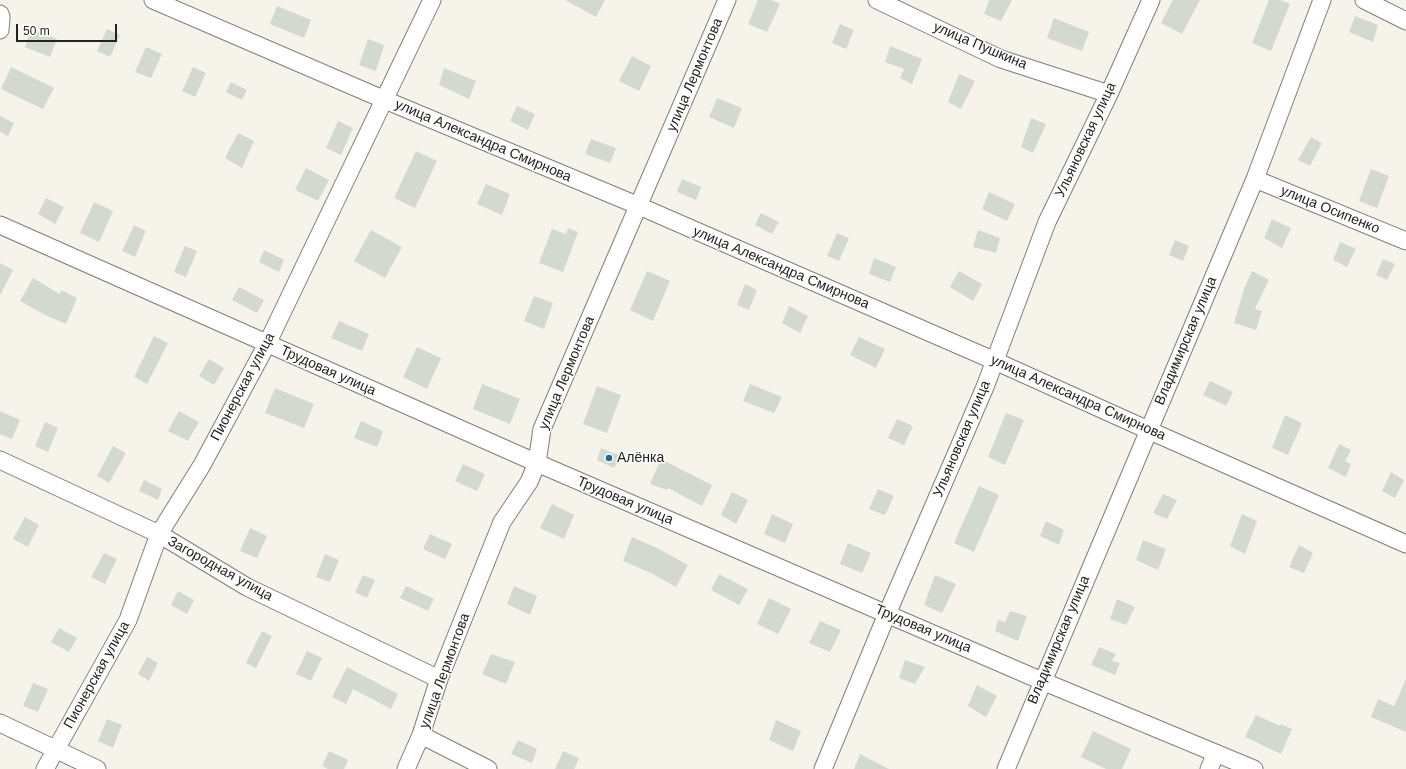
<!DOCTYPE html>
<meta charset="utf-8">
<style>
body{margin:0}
#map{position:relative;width:1406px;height:769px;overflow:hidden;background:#f6f4ea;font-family:Helvetica,sans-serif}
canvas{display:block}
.scale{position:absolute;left:16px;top:24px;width:101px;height:18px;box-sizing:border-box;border:2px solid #22221e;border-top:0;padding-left:5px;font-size:12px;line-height:14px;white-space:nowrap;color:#22221e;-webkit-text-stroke:3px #fff;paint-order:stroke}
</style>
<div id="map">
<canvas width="1406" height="769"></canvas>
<div class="scale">50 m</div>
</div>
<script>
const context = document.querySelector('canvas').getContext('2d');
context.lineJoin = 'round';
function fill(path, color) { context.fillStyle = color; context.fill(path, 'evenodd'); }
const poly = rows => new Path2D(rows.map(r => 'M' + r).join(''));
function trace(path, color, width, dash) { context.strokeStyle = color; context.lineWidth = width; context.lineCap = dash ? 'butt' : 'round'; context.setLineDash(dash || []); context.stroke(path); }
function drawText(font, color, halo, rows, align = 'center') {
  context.font = font + ' Helvetica,sans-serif'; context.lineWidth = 3; context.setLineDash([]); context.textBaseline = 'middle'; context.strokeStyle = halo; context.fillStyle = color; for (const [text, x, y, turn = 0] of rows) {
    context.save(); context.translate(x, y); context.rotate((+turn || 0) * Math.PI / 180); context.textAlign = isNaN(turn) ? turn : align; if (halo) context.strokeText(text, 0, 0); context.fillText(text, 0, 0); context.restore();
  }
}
fill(poly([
 [565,0,605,0,596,17],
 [758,0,771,0,780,4,767,32,748,24],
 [989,0,1012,0,1001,21,984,14],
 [1173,0,1200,0,1182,34,1161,23],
 [1269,0,1280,0,1290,4,1271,51,1252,43],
 [277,6,311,20,304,38,270,24],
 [1355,16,1378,25,1373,42,1349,32],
 [1054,18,1089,32,1082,51,1047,38],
 [840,24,854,30,846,49,832,43],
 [31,29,57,39,50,57,25,47],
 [107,29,120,35,110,57,97,51],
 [368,39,384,45,376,71,359,65],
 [890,46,922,59,912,84,900,78,904,69,885,62],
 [146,47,162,54,151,78,135,72],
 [632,56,651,66,639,91,619,81],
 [11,67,54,88,43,109,1,89],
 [193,67,206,73,195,97,182,91],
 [444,68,476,81,469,99,439,85],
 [959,74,975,81,961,109,948,102],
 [231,82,247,90,242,100,226,92],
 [717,98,742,108,734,128,709,117],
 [517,106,535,114,528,130,510,121],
 [0,116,14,123,8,136,0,132],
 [1031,118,1046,124,1033,153,1021,147],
 [338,121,353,128,341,155,326,148],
 [238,133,254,141,242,168,225,158],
 [1311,137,1322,143,1310,166,1298,160],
 [591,139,616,148,610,163,585,154],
 [416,151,437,161,415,208,394,198],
 [306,168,329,180,318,201,295,190],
 [1371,169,1389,176,1377,208,1359,201],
 [682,179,701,187,696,200,677,192],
 [486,184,510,194,502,215,477,204],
 [989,192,1015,204,1007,221,982,209],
 [46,198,64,207,55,224,38,214],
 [94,202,113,211,99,242,80,233],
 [761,213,779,222,772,234,755,225],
 [1272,219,1291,228,1282,248,1264,238],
 [134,225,146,231,135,257,122,251],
 [568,228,578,232,563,272,539,263,552,229,566,234],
 [371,230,402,247,385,278,354,261],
 [978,230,1000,238,996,253,973,247],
 [837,233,849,238,839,261,827,256],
 [1175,240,1189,246,1183,261,1169,255],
 [1340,242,1356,249,1347,267,1333,260],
 [185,246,197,251,186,277,174,272],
 [264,250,284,260,279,272,259,262],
 [874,258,896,267,890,282,869,274],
 [1383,259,1395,264,1387,280,1376,275],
 [0,263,13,270,0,295],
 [647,271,670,281,653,321,630,310],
 [959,271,982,284,973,301,950,287],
 [1252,271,1269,280,1255,309,1262,311,1256,330,1234,323,1244,289],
 [33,278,60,294,61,290,77,298,66,324,45,315,20,301],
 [745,284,757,290,749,310,737,305],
 [239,287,264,300,257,313,232,300],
 [534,296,553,303,544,329,524,321],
 [789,306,808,316,800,333,782,323],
 [339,321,369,334,362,351,331,338],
 [154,336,168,343,147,384,134,377],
 [859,337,885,349,876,368,850,355],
 [417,347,441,358,427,389,403,377],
 [209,359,224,368,214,385,199,376],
 [1210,381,1233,392,1226,406,1203,395],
 [482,384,520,399,510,424,473,409],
 [750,384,782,397,774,413,743,401],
 [597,386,621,395,607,433,583,424],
 [275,388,314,404,304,428,265,413],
 [0,411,20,420,12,439,0,434],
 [179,411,199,422,188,441,168,431],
 [1006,413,1024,420,1005,465,988,457],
 [1285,415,1302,423,1288,455,1272,448],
 [897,419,913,426,904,445,888,438],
 [361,421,383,431,377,447,354,438],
 [45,422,58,428,48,452,35,446],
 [1339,444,1351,450,1345,461,1351,464,1346,477,1328,468],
 [113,446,126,453,109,483,97,476],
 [601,448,621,456,614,468,597,460],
 [661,459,712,485,702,506,668,488,667,490,650,484],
 [463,464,485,474,477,491,455,481],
 [1391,472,1404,480,1395,498,1382,491],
 [144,480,162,489,158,500,139,491],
 [979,486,999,495,974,552,954,543],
 [878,489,894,496,885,515,869,509],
 [732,492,748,500,736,524,721,515],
 [1163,494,1177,500,1167,519,1153,513],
 [552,504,574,515,564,539,540,528],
 [772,514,793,524,785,543,764,534],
 [1242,514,1257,521,1245,554,1230,546],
 [25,517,39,525,28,547,13,539],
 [1046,521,1064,530,1059,545,1040,536],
 [250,528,267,536,257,558,240,551],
 [430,534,452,544,445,559,423,549],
 [632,537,657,548,688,565,676,587,653,574,623,561],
 [1143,540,1166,549,1158,570,1136,560],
 [848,543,871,553,862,573,840,564],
 [1299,545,1313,553,1304,573,1289,567],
 [104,553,117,559,105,584,91,577],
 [325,554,339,560,330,582,316,577],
 [719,574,748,589,739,605,711,590],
 [363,575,375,580,367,598,355,592],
 [935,575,956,584,942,613,924,605],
 [406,586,434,599,428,611,400,598],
 [514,586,537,596,530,615,507,604],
 [178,591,194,600,187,614,171,605],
 [769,598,791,609,778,634,757,624],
 [1117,599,1135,607,1126,625,1110,619],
 [1010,611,1027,616,1018,641,995,631,998,620,1005,622],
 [820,621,841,630,830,652,809,643],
 [59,628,77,638,69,652,51,642],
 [262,631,272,636,256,668,246,663],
 [1099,647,1116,654,1112,661,1120,663,1115,675,1091,665],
 [307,651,322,658,311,681,296,674],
 [491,654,515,662,506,684,482,674],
 [147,657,158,663,149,681,138,674],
 [905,660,925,667,915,684,899,678],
 [347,667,398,694,391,709,353,689,346,704,332,697],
 [1406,679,1406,732,1371,717,1378,699,1394,706],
 [33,683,48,689,38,712,23,706],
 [977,685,997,696,986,717,968,706],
 [1256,715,1280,726,1281,724,1292,729,1281,754,1245,737],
 [107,719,122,725,113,748,98,741],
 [776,720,801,731,793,751,769,740],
 [1093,731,1131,749,1122,769,1106,769,1081,757],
 [518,740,537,749,532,763,511,754],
 [329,751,348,760,344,769,328,769,322,766],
 [563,751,579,758,574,769,555,769],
 [860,754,889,769,854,769]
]), '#d4d9d0');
const minor = poly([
 [153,0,385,100,639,206,995,361,1148,430,1406,544],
 [877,0,1001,59,1109,94],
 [1364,0,1406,21],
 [0,14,1,17,0,30],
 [1255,179,1406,241],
 [0,225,537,463,1042,681,1254,769],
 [0,460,159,534,247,587,439,679],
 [0,723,97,769],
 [421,735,488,769],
 [45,769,128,620,159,534,202,465,267,344,432,0],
 [406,769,421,735,439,679,502,522,529,482,537,463,542,429,727,0],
 [823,769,887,614,985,387,1047,222,1109,94,1151,0],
 [1006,769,1255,179,1322,0],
 [1209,769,1216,753]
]);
trace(minor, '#807e75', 19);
trace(minor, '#fff', 17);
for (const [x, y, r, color] of [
 [609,458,4,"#1c689b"]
]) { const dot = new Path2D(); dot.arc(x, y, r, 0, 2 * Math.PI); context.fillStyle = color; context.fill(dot); trace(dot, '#fff', 1.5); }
drawText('14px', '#22221e', '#fff', [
 ["улица Пушкина",980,46,23],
 ["улица Лермонтова",695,75,-67],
 ["Ульяновская улица",1086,140,-65],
 ["улица Александра Смирнова",483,141,23],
 ["улица Осипенко",1330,210,22],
 ["улица Александра Смирнова",781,268,23],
 ["Владимирская улица",1186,341,-67],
 ["Трудовая улица",328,371,24],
 ["улица Лермонтова",567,373,-67],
 ["Пионерская улица",243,387,-62],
 ["улица Александра Смирнова",1078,398,24],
 ["Ульяновская улица",962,439,-67],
 ["Трудовая улица",625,501,23],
 ["Загородная улица",220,569,29],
 ["Трудовая улица",923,629,23],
 ["Владимирская улица",1059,640,-67],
 ["улица Лермонтова",445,671,-70],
 ["Пионерская улица",97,675,-61]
]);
drawText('14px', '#22221e', '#fff', [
 ["Алёнка",617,458]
], 'left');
</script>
